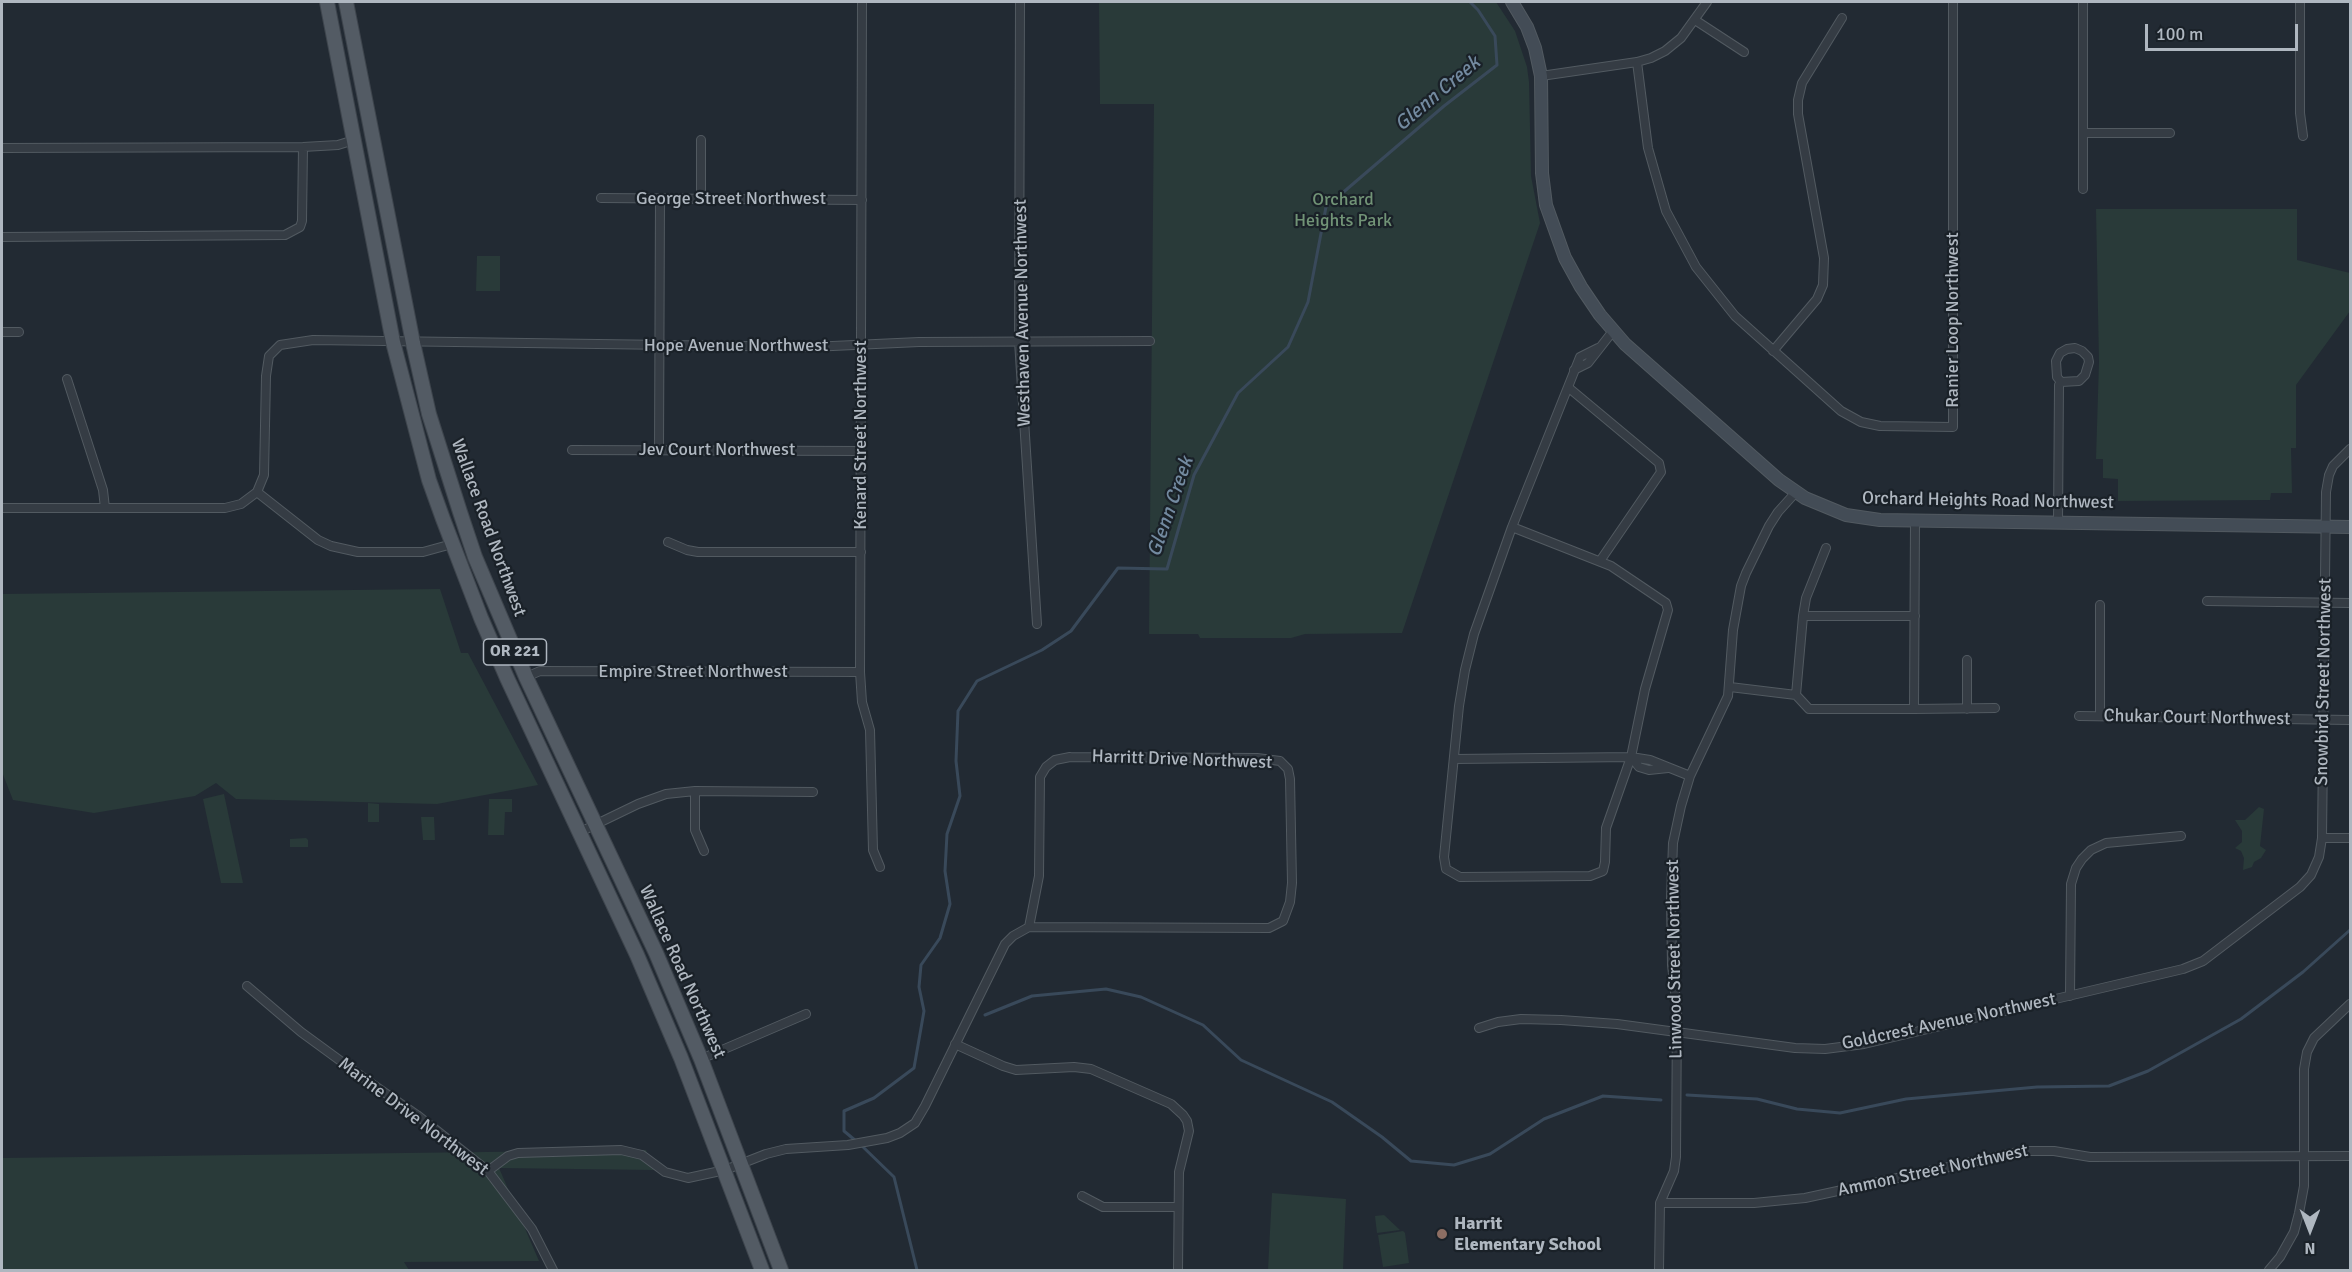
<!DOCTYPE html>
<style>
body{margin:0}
#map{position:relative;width:2352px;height:1272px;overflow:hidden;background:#222a33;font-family:Signika,sans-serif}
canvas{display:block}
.frame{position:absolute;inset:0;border:3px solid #afb7c0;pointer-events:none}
.north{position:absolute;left:2280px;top:1200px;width:60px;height:60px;-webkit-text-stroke:4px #1a2128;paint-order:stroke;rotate:180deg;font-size:16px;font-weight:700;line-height:24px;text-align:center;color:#afb7c0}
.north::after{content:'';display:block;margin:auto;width:21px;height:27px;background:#afb7c0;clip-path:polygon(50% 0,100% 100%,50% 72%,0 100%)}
.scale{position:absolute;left:2145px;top:24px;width:153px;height:27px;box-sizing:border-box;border:3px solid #afb7c0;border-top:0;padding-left:8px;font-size:18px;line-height:21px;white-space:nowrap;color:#afb7c0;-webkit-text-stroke:4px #1a2128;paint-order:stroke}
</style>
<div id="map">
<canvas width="2352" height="1272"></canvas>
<div class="frame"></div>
<div class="north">N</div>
<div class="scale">100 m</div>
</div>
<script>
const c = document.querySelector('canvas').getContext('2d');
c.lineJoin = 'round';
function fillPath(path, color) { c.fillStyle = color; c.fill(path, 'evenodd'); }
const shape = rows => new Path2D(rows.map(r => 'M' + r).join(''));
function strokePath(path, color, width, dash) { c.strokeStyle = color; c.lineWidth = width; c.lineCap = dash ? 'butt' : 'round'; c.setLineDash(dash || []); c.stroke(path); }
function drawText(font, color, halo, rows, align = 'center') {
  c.font = font + ' Signika,sans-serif'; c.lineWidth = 4.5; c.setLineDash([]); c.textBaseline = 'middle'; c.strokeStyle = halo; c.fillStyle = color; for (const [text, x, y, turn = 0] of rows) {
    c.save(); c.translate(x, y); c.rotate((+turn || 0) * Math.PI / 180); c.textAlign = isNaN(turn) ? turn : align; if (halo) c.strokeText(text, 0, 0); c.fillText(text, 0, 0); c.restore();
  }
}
const green = shape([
 [1099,2,1496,2,1515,31,1527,67,1529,82,1531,176,1540,223,1402,633,1305,634,1291,638,1200,638,1198,634,1149,634,1154,104,1100,104],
 [2096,209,2297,209,2297,260,2350,273,2350,311,2296,385,2296,448,2291,448,2292,493,2271,493,2270,500,2118,501,2118,479,2103,478,2103,459,2096,459,2099,362],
 [477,256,500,256,500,291,476,291],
 [440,589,461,653,468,653,538,785,437,804,236,799,216,783,195,796,94,813,13,800,2,772,2,594],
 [224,794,243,883,221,883,203,799],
 [489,799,512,799,512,812,505,812,504,835,488,835],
 [368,803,379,804,379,822,368,822],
 [2259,807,2264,809,2260,846,2266,850,2261,858,2254,862,2252,867,2243,870,2244,858,2241,851,2235,848,2242,842,2242,831,2235,820,2245,820],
 [421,817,434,817,435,840,423,840],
 [306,838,308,840,308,847,290,847,290,839],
 [646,1150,654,1170,499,1168,539,1261,404,1262,409,1270,2,1270,2,1158],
 [1272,1193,1346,1199,1343,1270,1268,1270],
 [1384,1215,1400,1230,1377,1233,1375,1216],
 [1403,1231,1405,1233,1409,1263,1383,1267,1378,1235]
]);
const stream = shape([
 [985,1015,1032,996,1106,989,1141,997,1203,1025,1241,1060,1332,1102,1382,1137,1411,1161,1454,1165,1490,1154,1544,1119,1603,1096,1661,1100],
 [1687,1095,1757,1099,1797,1109,1840,1113,1906,1099,2037,1087,2109,1086,2148,1071,2241,1019,2303,972,2350,930],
 [856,1141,844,1131,844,1111,874,1098,914,1068,924,1011,919,987,921,965,940,938,950,904,945,871,947,834,960,796,956,761,958,711,977,681,1042,650,1071,631,1118,568,1167,569,1194,475,1238,393,1288,347,1308,302,1326,207,1444,106,1497,65,1495,36,1478,10,1470,2],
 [861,1145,894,1177,917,1270]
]);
const street = shape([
 [862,2,860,672,862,702,870,730,873,850,880,867],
 [1020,2,1019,341,1037,624],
 [2083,2,2083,189],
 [2300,2,2300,113,2303,136],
 [1695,20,1744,52],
 [1637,62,1648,148,1666,211,1696,267,1735,316,1841,411,1861,422,1880,426,1953,427,1953,2],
 [1541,76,1637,62,1651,58,1665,51,1681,38,1707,2],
 [2083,133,2170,133],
 [2,148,303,147,338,145,354,140],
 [601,198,862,200],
 [701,198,701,140],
 [2,237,285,235,300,227,302,221,303,147],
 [2,332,19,332],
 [1773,351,1817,299,1823,285,1824,258,1798,114,1798,100,1802,83,1842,18],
 [1574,370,1588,363,1613,331],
 [67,379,103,490,105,508],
 [1569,388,1659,463,1661,472,1600,561],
 [572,450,861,451],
 [659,450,660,198],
 [257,492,318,540,331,546,358,552,423,552,452,544],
 [2,508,225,508,241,504,257,492,264,475,266,376,269,356,280,345,313,340,811,347,919,342,1150,341],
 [1915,521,1914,709,1995,708],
 [2058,522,2059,385,2061,382,2057,377,2056,361,2060,353,2067,349,2075,348,2082,351,2088,357,2089,362,2085,375,2079,381,2061,382],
 [1512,527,1580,357,1598,348],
 [668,542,687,550,698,552,861,552],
 [1826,548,1806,598,1803,616,1915,616],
 [2207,601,2350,603],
 [2100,605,2100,716],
 [526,677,540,671,860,672],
 [1730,687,1796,695,1809,709,1914,709],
 [1796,695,1803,616],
 [1967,709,1967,660],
 [2079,716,2350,720],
 [1070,757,1257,758,1280,761,1288,769,1290,779,1292,883,1290,902,1283,921,1269,928,1029,927,1039,876,1040,777,1046,767,1055,760,1070,757],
 [1631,757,1606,828,1605,862,1603,871,1590,876,1460,877,1446,869,1444,857,1459,706,1465,670,1474,634,1512,527,1611,566,1666,603,1668,610,1645,689,1631,757,1639,767,1649,770,1668,768],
 [1455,759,1631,757,1650,760,1690,776],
 [695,791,695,830,704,851],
 [580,832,638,804,666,794,695,791,813,792],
 [2322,838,2350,838],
 [247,986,301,1032,368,1081,417,1115,488,1171,532,1229,553,1270],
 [2070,996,2071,884,2076,868,2082,859,2091,850,2106,843,2181,836],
 [1479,1028,1498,1022,1521,1019,1561,1020,1617,1024,1795,1048,1825,1049,1864,1044,2183,969,2203,961,2300,887,2311,875,2319,857,2322,838,2326,492,2329,475,2333,466,2350,449],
 [955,1044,1003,1066,1016,1070,1074,1067,1091,1069,1171,1104,1183,1115,1187,1121,1189,1131,1179,1172,1178,1270],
 [701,1059,806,1014],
 [488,1171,508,1156,518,1153,621,1150,642,1155,665,1172,688,1178,725,1170,766,1154,786,1149,848,1145,887,1138,900,1133,915,1123,925,1106,1005,944,1013,936,1029,927],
 [1082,1196,1103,1207,1178,1207],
 [1660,1203,1754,1203,1805,1198,2023,1151,2054,1151,2090,1157,2350,1156],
 [1659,1270,1660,1203,1674,1171,1676,1157,1677,1010,1672,965,1671,899,1673,843,1681,806,1690,776,1728,696,1733,630,1741,586,1746,573,1769,526,1778,512,1796,492],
 [2269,1270,2280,1257,2294,1232,2299,1213,2304,1186,2304,1069,2307,1052,2314,1038,2350,1004]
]);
const secondary = shape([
 [1512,2,1527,27,1535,48,1541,76,1542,173,1546,205,1565,258,1581,287,1600,315,1625,344,1779,480,1805,498,1846,515,1880,520,2350,527]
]);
const primary = shape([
 [327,2,393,342,429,480,443,519,481,618,507,678,637,955,681,1058,762,1270],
 [346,2,413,343,429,414,460,512,475,557,526,677,656,953,701,1059,781,1270]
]);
const markers = [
 [1442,1234,6,"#8d6e63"]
];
const shields = [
 [515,652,63]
];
const shieldNames = [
 ["OR 221",515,652]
];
const streetNames = [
 ["George Street Northwest",731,199],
 ["Westhaven Avenue Northwest",1023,313,-91],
 ["Ranier Loop Northwest",1953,320,-90],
 ["Hope Avenue Northwest",736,346],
 ["Kenard Street Northwest",861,435,-90],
 ["Jev Court Northwest",717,450],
 ["Orchard Heights Road Northwest",1988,501,1],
 ["Wallace Road Northwest",488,528,70],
 ["Empire Street Northwest",693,672],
 ["Snowbird Street Northwest",2324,682,-89],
 ["Chukar Court Northwest",2197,718,1],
 ["Harritt Drive Northwest",1182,760,2],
 ["Linwood Street Northwest",1675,959,-91],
 ["Wallace Road Northwest",682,972,66],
 ["Goldcrest Avenue Northwest",1949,1022,-12],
 ["Marine Drive Northwest",413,1117,37],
 ["Ammon Street Northwest",1933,1171,-12]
];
const parkNames = [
 ["Orchard",1343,200],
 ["Heights Park",1343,221]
];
const poiNames = [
 ["Harrit",1454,1224],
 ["Elementary School",1454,1245]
];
const waterNames = [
 ["Glenn Creek",1438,94,-40],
 ["Glenn Creek",1171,507,-71]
];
fillPath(green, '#293a39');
strokePath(stream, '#39495a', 3);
strokePath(street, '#525a61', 10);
strokePath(secondary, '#525a61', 14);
strokePath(primary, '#3e454d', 16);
strokePath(street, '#353c44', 8);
strokePath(secondary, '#434c56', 12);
strokePath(primary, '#535b64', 14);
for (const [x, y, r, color] of markers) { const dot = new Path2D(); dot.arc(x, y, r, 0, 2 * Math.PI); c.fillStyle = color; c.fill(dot); strokePath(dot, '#1a2128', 2); }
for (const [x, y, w] of shields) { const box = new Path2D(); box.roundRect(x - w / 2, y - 13, w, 26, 4.5); c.fillStyle = '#1a2128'; c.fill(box); strokePath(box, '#afb7c0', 1.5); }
drawText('bold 16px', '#afb7c0', null, shieldNames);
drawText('18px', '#afb7c0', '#1a2128', streetNames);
drawText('18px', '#719376', '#1a2128', parkNames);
drawText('bold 18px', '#afb7c0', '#1a2128', poiNames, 'left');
drawText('italic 20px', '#738aa0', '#1a2128', waterNames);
</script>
